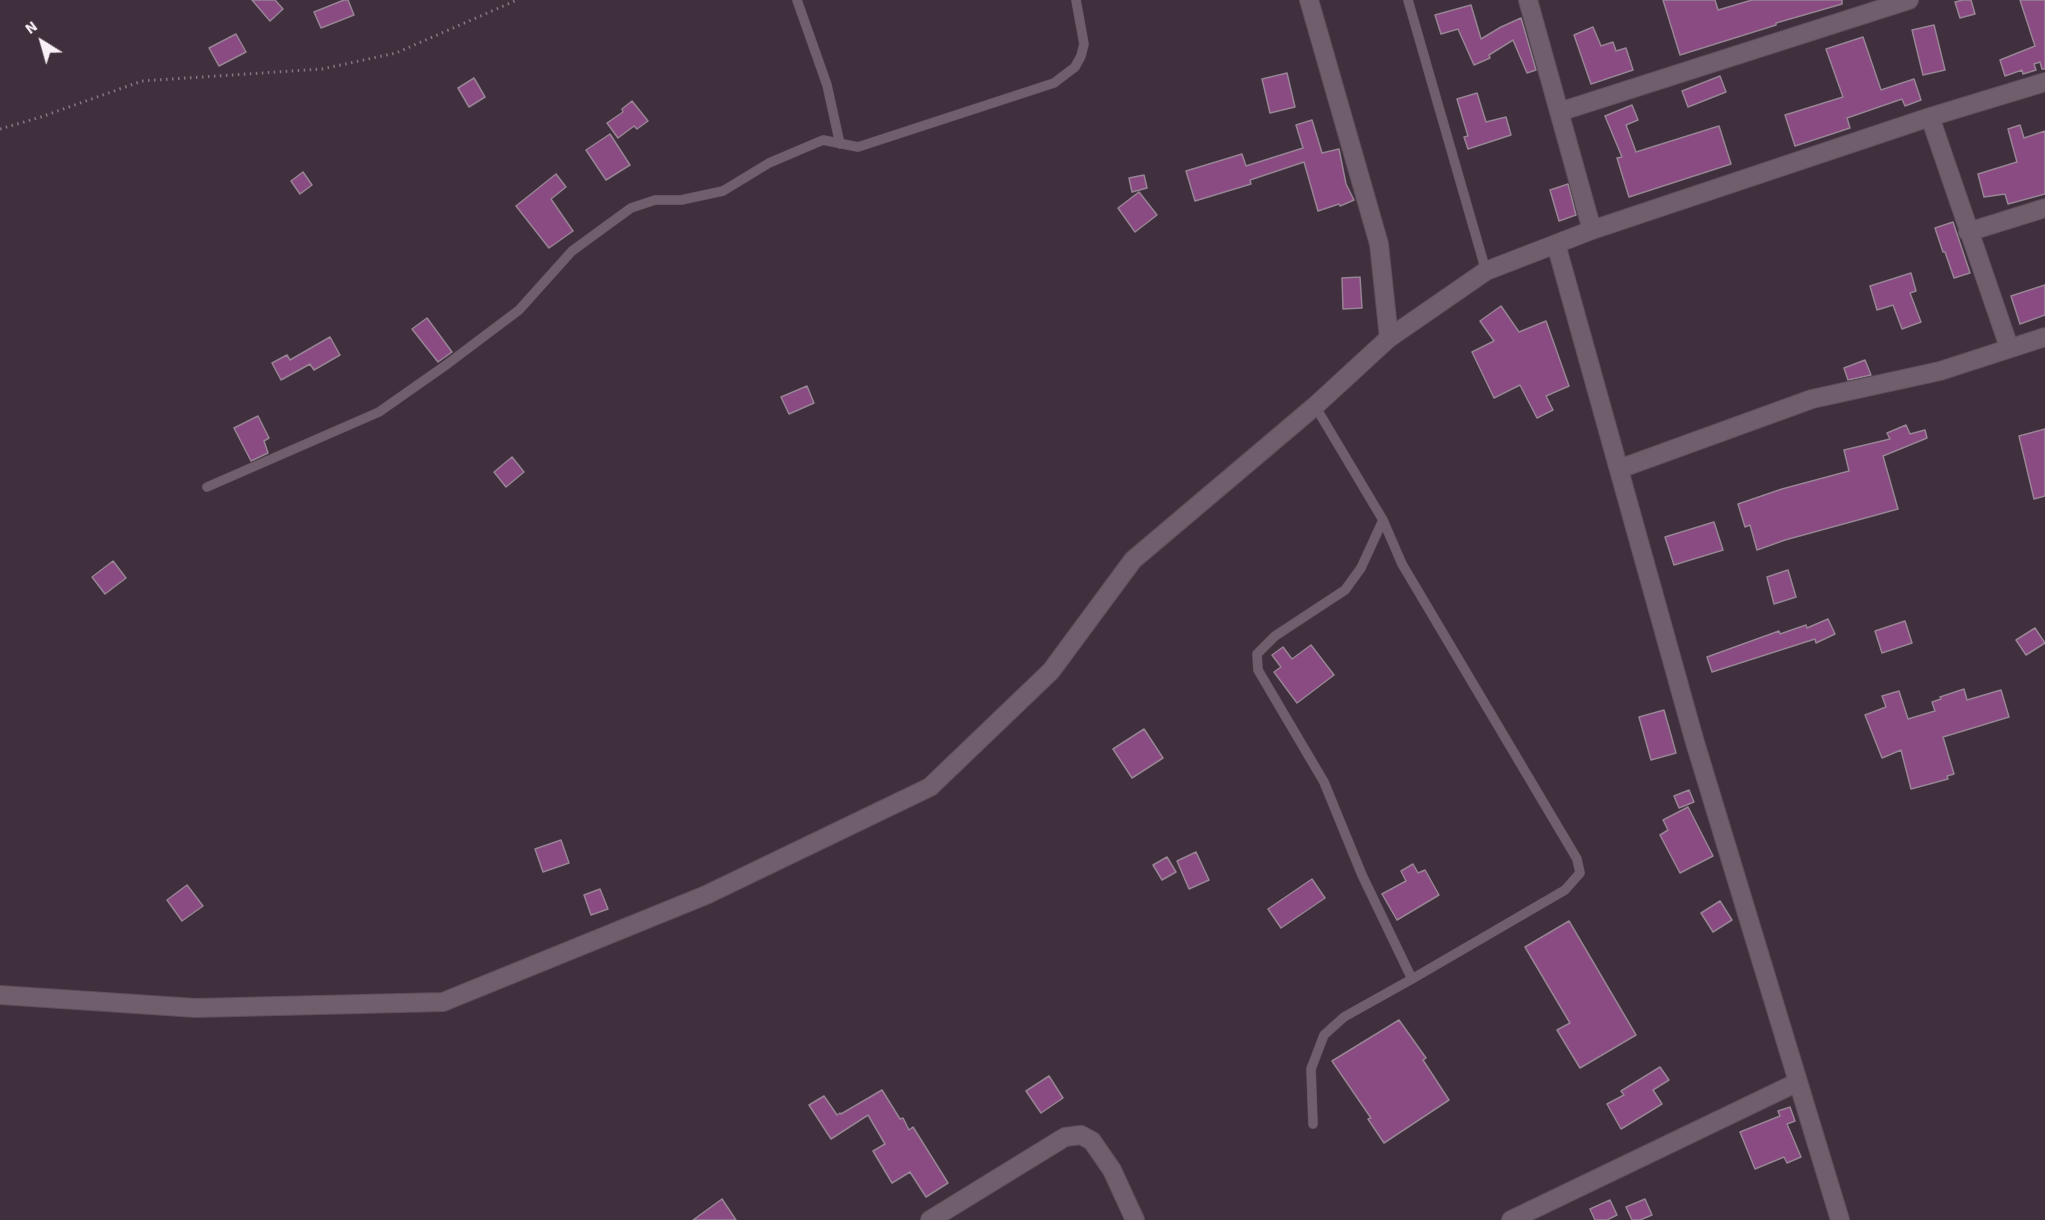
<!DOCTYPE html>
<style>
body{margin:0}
#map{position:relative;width:2045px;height:1220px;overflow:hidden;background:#40303d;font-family:"Source Sans 3",sans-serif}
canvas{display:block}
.north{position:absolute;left:12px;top:12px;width:60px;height:60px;-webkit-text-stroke:4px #40303d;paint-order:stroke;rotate:323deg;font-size:16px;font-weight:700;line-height:24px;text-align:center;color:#f9eff7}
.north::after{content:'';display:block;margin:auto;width:21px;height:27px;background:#f9eff7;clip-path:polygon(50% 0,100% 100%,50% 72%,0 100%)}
</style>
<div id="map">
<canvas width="2045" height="1220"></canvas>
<div class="north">N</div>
</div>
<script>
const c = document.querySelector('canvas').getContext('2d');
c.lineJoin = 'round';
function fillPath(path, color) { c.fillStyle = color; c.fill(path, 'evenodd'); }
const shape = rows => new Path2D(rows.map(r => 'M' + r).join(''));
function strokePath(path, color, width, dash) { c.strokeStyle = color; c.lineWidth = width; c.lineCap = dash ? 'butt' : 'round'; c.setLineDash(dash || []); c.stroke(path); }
const building = shape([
 [252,0,275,0,283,9,270,21,252,0],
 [344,0,348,0,354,15,321,28,314,12,344,0],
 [1663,0,1715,0,1718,10,1752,0,1842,0,1842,4,1776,23,1776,25,1680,55,1663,0],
 [1963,0,1971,0,1975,14,1960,18,1955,2,1963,0],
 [2020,0,2045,0,2045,69,2042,69,2040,62,2034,64,2036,70,2023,74,2022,70,2005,76,2000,60,2035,46,2020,0],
 [1471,5,1481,39,1501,27,1521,18,1536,70,1527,73,1513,40,1489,55,1490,58,1474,65,1458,29,1441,34,1435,15,1471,5],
 [1934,25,1945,70,1923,75,1912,30,1934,25],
 [1593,27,1601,46,1613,42,1616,51,1626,48,1633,70,1591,84,1574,35,1593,27],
 [236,34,246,52,219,66,209,48,236,34],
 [1863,37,1881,90,1914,79,1921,100,1905,106,1902,99,1847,118,1850,128,1795,146,1785,115,1843,97,1826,49,1863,37],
 [1287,73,1295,107,1270,113,1262,79,1287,73],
 [1720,76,1726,92,1688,107,1682,91,1720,76],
 [474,78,485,97,469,107,458,88,474,78],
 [1477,93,1486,122,1506,117,1511,135,1468,149,1464,137,1468,136,1457,99,1477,93],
 [632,101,648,121,637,129,634,126,618,138,607,123,623,112,622,109,632,101],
 [1632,105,1638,120,1626,125,1636,152,1719,126,1731,164,1629,197,1617,158,1622,157,1605,116,1632,105],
 [1312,120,1322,153,1339,149,1346,184,1354,200,1340,206,1339,204,1318,211,1304,162,1250,180,1251,184,1195,201,1186,171,1242,154,1246,166,1303,148,1296,125,1312,120],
 [2020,125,2024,138,2045,131,2045,194,2008,204,2005,194,1984,197,1978,174,2017,162,2008,129,2020,125],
 [610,134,630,165,606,180,586,150,610,134],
 [303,172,312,185,300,194,291,181,303,172],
 [556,174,566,187,551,199,573,231,549,248,516,206,556,174],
 [1144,175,1147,188,1132,192,1129,178,1144,175],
 [1568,184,1576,215,1559,221,1550,190,1568,184],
 [1139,192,1157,215,1135,232,1118,208,1139,192],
 [1953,222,1970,273,1954,278,1945,252,1943,252,1935,228,1953,222],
 [1911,273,1916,291,1910,293,1921,322,1902,329,1893,305,1877,310,1870,286,1911,273],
 [1360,277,1362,308,1343,309,1342,278,1360,277],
 [2045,285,2045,315,2020,324,2011,296,2045,285],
 [1501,306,1519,332,1546,321,1569,386,1546,396,1553,410,1537,418,1520,385,1494,398,1472,352,1494,341,1480,321,1501,306],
 [427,318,452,352,438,362,412,329,427,318],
 [330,337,340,355,314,370,310,364,281,380,272,363,287,355,290,360,330,337],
 [1865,360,1871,375,1848,380,1844,368,1865,360],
 [807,386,814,403,789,414,781,397,807,386],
 [258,416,269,438,264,441,268,453,251,461,234,428,258,416],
 [1906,425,1910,434,1925,430,1927,438,1883,456,1898,509,1785,540,1757,550,1750,525,1745,527,1738,504,1782,489,1849,471,1844,450,1890,439,1887,433,1906,425],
 [2045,429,2045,496,2034,499,2019,436,2045,429],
 [512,457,524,472,506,487,494,472,512,457],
 [1714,522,1723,550,1674,565,1665,537,1714,522],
 [113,561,126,578,105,594,92,577,113,561],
 [1788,570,1796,597,1774,604,1767,577,1788,570],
 [1828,619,1835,634,1816,643,1815,639,1712,672,1707,657,1779,631,1780,634,1806,625,1807,628,1828,619],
 [1905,621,1912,643,1882,653,1875,631,1905,621],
 [2035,628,2045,643,2026,655,2016,640,2035,628],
 [1311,645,1334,675,1297,703,1274,672,1281,667,1272,655,1283,647,1292,659,1311,645],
 [1964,689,1967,700,2001,690,2009,717,1943,737,1954,774,1947,776,1948,779,1911,789,1901,750,1882,758,1865,715,1886,707,1882,696,1899,691,1908,719,1935,711,1932,702,1941,699,1940,697,1964,689],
 [1664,710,1676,753,1651,760,1639,717,1664,710],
 [1144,729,1163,758,1132,778,1113,749,1144,729],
 [1689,790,1694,802,1679,808,1674,796,1689,790],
 [1688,807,1713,856,1680,873,1660,835,1668,830,1663,820,1688,807],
 [561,840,569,863,543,872,535,849,561,840],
 [1196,852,1209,880,1189,889,1177,861,1196,852],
 [1167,857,1176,872,1162,880,1153,865,1167,857],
 [1413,864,1418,873,1425,870,1439,895,1397,920,1382,894,1406,881,1401,871,1413,864],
 [1312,879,1325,898,1281,928,1268,909,1312,879],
 [187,885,203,906,182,921,167,900,187,885],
 [600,889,608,909,591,915,584,895,600,889],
 [1720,901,1732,920,1713,932,1701,913,1720,901],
 [1569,921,1636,1035,1580,1068,1557,1030,1570,1023,1525,947,1569,921],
 [1399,1020,1426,1058,1423,1060,1449,1100,1384,1143,1368,1119,1371,1118,1332,1061,1399,1020],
 [1660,1067,1669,1080,1653,1090,1662,1104,1621,1129,1607,1104,1624,1095,1621,1091,1660,1067],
 [1049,1076,1063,1098,1041,1113,1026,1091,1049,1076],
 [882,1090,900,1119,903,1118,909,1130,913,1127,948,1183,926,1197,910,1172,892,1183,873,1151,885,1144,868,1115,831,1139,809,1105,824,1096,837,1115,840,1113,841,1114,882,1090],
 [1790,1107,1795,1121,1787,1124,1801,1157,1787,1163,1784,1157,1755,1169,1740,1132,1780,1116,1778,1111,1790,1107],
 [722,1199,736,1220,693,1220,722,1199],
 [1645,1199,1652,1215,1640,1220,1632,1220,1626,1207,1645,1199],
 [1610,1200,1617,1215,1607,1220,1595,1220,1590,1209,1610,1200]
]);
const path = shape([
 [0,129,41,117,142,81,322,69,396,53,517,0]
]);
const lane = shape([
 [797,0,827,85,840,144],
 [1408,0,1486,271],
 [207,487,379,412,446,365,519,310,572,251,631,208,655,200,681,200,723,191,769,163,823,140,858,147,1054,83,1075,67,1081,56,1084,44,1076,0],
 [1383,520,1361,568,1345,590,1275,636,1257,654,1258,670,1324,782,1362,875,1412,979],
 [1313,1124,1311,1069,1324,1035,1344,1017,1412,979,1565,890,1580,873,1577,859,1402,564,1383,520,1315,406]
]);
const street = shape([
 [1309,0,1379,244,1389,338],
 [1528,0,1592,230],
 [1559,112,1909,0],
 [1930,117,2009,347],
 [1968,232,2045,208],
 [1556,244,1694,739,1840,1220],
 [1619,469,1812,399,1940,371,2045,337],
 [0,995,196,1008,443,1002,706,895,930,787,1051,671,1133,560,1315,406,1389,338,1486,271,1592,230,1930,117,2045,82],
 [930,1220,1065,1137,1081,1135,1092,1141,1112,1170,1135,1220],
 [1511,1220,1798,1082]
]);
fillPath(building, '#8a4a82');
strokePath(building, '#978494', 1.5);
strokePath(lane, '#5d4f5b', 10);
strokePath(street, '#5d4f5b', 20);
strokePath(path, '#847682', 3, [1.5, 4.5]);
strokePath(lane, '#705e6d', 9);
strokePath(street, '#705e6d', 18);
</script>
